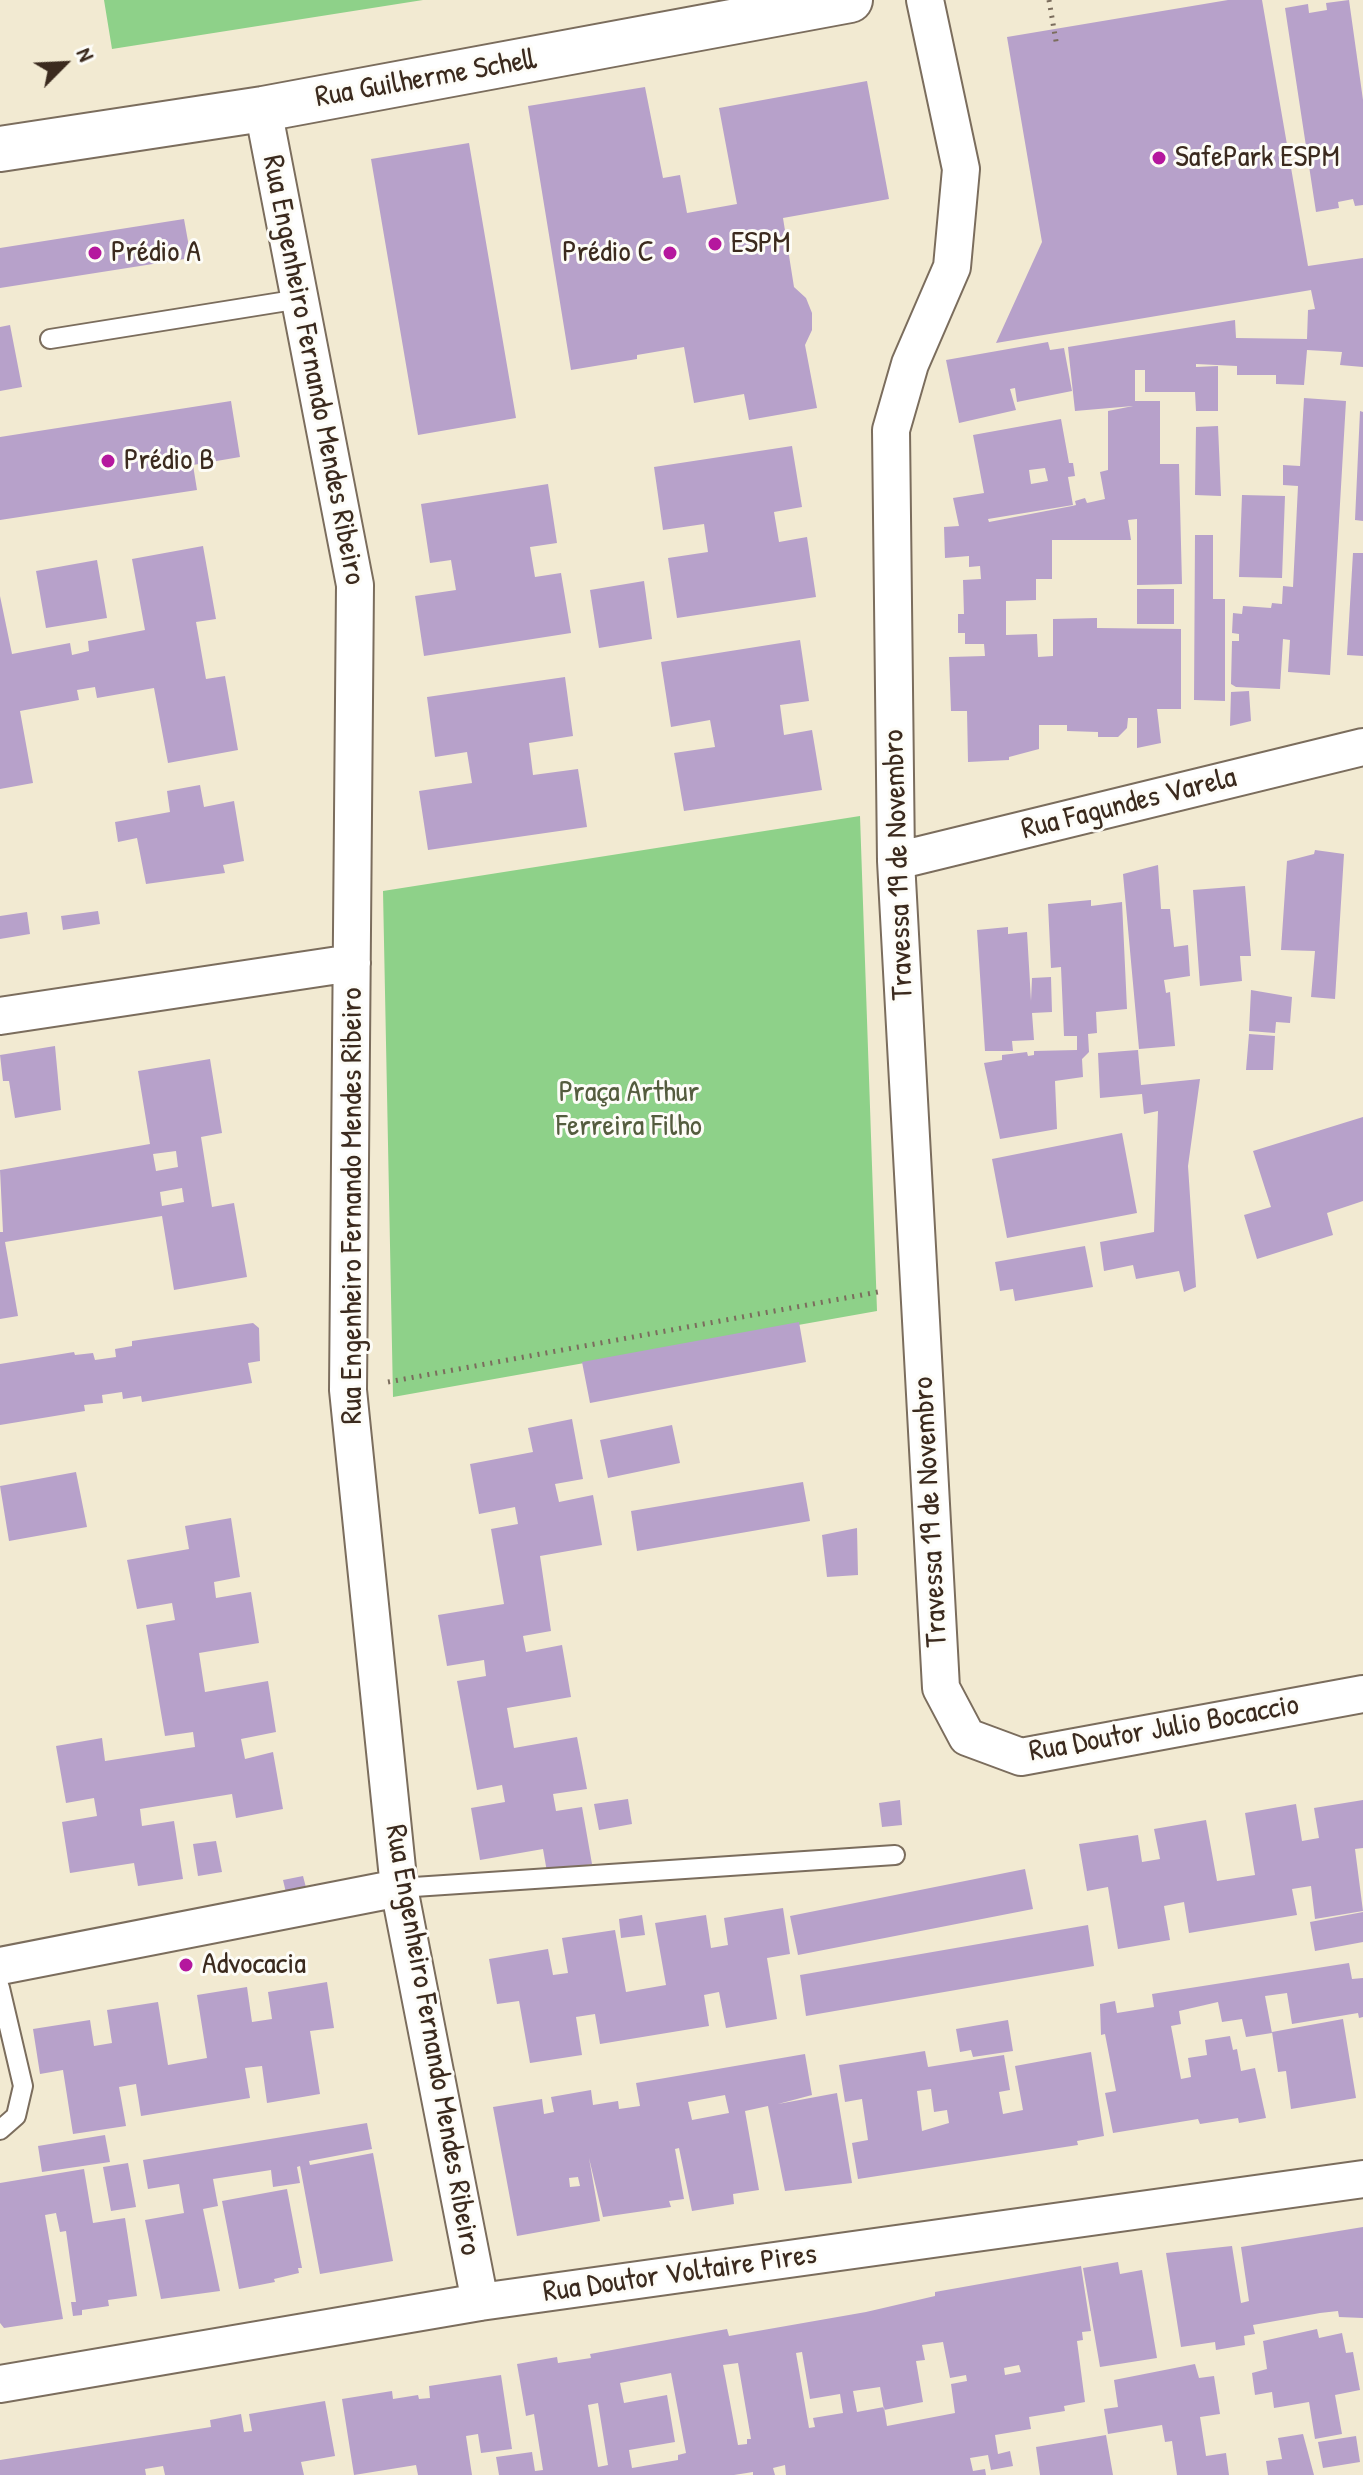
<!DOCTYPE html>
<meta charset="utf-8">
<style>
body{margin:0}
#map{position:relative;width:1363px;height:2475px;overflow:hidden;background:#f2ead2;font-family:"Patrick Hand",sans-serif}
canvas{display:block}
.north{position:absolute;left:24px;top:24px;width:80px;height:80px;-webkit-text-stroke:6px #fdfcf7;paint-order:stroke;rotate:66deg;font-size:22px;font-weight:700;line-height:32px;text-align:center;color:#3b2a1e}
.north::after{content:'';display:block;margin:auto;width:28px;height:36px;background:#3b2a1e;clip-path:polygon(50% 0,100% 100%,50% 72%,0 100%)}
</style>
<div id="map">
<canvas width="1363" height="2475"></canvas>
<div class="north">N</div>
</div>
<script>
const c = document.querySelector('canvas').getContext('2d');
c.lineJoin = 'round';
function fillPath(path, color) { c.fillStyle = color; c.fill(path, 'evenodd'); }
const shape = rows => new Path2D(rows.map(r => 'M' + r).join(''));
function strokePath(path, color, width, dash) { c.strokeStyle = color; c.lineWidth = width; c.lineCap = dash ? 'butt' : 'round'; c.setLineDash(dash || []); c.stroke(path); }
function drawText(font, color, halo, rows, align = 'center') {
  c.font = font + ' "Patrick Hand",sans-serif'; c.lineWidth = 6; c.setLineDash([]); c.textBaseline = 'middle'; c.strokeStyle = halo; c.fillStyle = color; for (const [text, x, y, turn = 0] of rows) {
    c.save(); c.translate(x, y); c.rotate((+turn || 0) * Math.PI / 180); c.textAlign = isNaN(turn) ? turn : align; if (halo) c.strokeText(text, 0, 0); c.fillText(text, 0, 0); c.restore();
  }
}
const green = shape([
 [104,0,423,0,112,49],
 [860,816,877,1311,393,1397,383,891]
]);
const building = shape([
 [1228,0,1262,0,1308,266,1363,258,1363,367,1340,365,1342,352,1307,350,1304,385,1276,384,1276,375,1237,375,1237,366,1196,364,1196,367,1218,366,1218,411,1196,411,1195,392,1145,392,1145,370,1135,370,1135,401,1160,401,1160,464,1179,464,1182,584,1137,585,1137,519,1128,520,1131,540,1052,540,1052,579,1036,579,1036,600,1006,601,1006,635,1037,634,1038,657,1053,656,1053,619,1097,618,1097,628,1181,629,1181,709,1157,709,1161,743,1137,748,1137,718,1128,718,1127,728,1118,737,1098,737,1098,732,1067,731,1067,725,1039,725,1039,749,1009,757,1009,760,968,762,967,711,951,711,949,657,985,656,984,644,965,644,965,633,958,633,958,614,964,614,963,580,981,579,980,566,969,567,969,556,945,558,944,527,959,526,953,498,984,493,973,435,1061,419,1069,463,1073,463,1075,476,1068,477,1073,505,988,519,989,522,1072,506,1076,505,1075,501,1085,498,1087,503,1105,499,1100,472,1108,470,1108,411,1133,406,1075,411,1068,347,1235,320,1236,338,1307,339,1308,310,1315,309,1311,290,996,343,1042,242,1007,37],
 [1045,468,1048,481,1031,484,1029,470],
 [1349,0,1363,100,1363,205,1355,206,1353,199,1338,202,1339,208,1316,212,1285,8,1308,4,1309,13,1327,10,1326,3],
 [867,81,889,199,783,218,794,287,806,298,812,313,812,330,805,345,817,408,749,420,744,394,694,403,684,347,637,355,637,359,571,370,528,106,645,87,663,178,680,175,687,213,737,204,719,108],
 [469,143,516,418,418,435,371,159],
 [184,219,191,258,0,288,0,248],
 [10,325,22,387,0,391,0,327],
 [1048,342,1050,350,1064,348,1072,391,1017,402,1015,388,1010,389,1016,410,959,423,946,360],
 [1304,398,1346,401,1330,675,1288,672,1290,640,1283,639,1280,689,1236,687,1231,684,1232,641,1239,641,1239,634,1232,633,1233,613,1242,614,1243,606,1271,608,1272,603,1282,604,1283,586,1293,587,1298,486,1283,485,1283,465,1300,466],
 [231,401,240,457,193,465,197,490,0,520,0,437],
 [1360,411,1363,412,1363,521,1355,520],
 [1218,426,1221,496,1195,495,1196,427],
 [792,446,802,507,774,512,779,542,807,537,816,597,677,618,668,558,708,552,704,524,663,530,654,467],
 [548,484,557,543,530,547,535,577,561,573,571,633,424,656,415,596,456,590,451,560,430,563,421,504],
 [1242,495,1285,496,1282,578,1239,577],
 [1195,535,1213,535,1213,599,1225,599,1225,701,1194,700],
 [203,546,216,619,196,622,206,679,225,676,238,750,168,763,154,688,97,698,95,687,77,690,79,700,20,711,33,783,0,789,0,596,12,654,70,643,72,655,89,651,88,641,145,630,132,559],
 [1353,553,1363,553,1363,656,1347,655],
 [97,560,107,618,46,628,36,571],
 [644,581,652,639,599,648,590,590],
 [1137,589,1174,589,1174,624,1137,624],
 [800,640,809,701,780,705,784,735,812,730,822,790,684,811,674,753,715,747,710,720,671,727,661,662],
 [565,677,573,736,529,743,533,775,578,769,587,827,428,850,419,791,472,783,467,752,435,757,427,697],
 [1249,691,1251,721,1230,726,1231,692],
 [200,785,204,807,234,801,244,861,223,865,225,873,146,884,137,838,118,842,115,822,170,812,167,791],
 [1315,850,1344,854,1335,999,1311,997,1315,951,1281,950,1287,861,1314,854],
 [1158,865,1161,909,1170,909,1174,947,1188,945,1190,976,1164,980,1166,993,1170,992,1175,1046,1139,1049,1123,874],
 [1245,886,1251,956,1240,956,1242,981,1200,986,1193,890],
 [1091,900,1091,906,1122,902,1127,1009,1096,1012,1097,1033,1088,1034,1089,1052,1082,1059,1083,1077,1055,1081,1057,1129,1000,1139,984,1063,1002,1060,1002,1055,1027,1052,1028,1056,1034,1055,1034,1051,1077,1050,1077,1036,1064,1036,1061,967,1051,968,1048,904],
 [98,911,100,924,63,930,61,916],
 [27,912,30,934,0,939,0,916],
 [1008,927,1008,934,1027,932,1031,1001,1032,978,1051,977,1052,1012,1032,1013,1034,1040,1012,1041,1013,1051,985,1051,977,930],
 [1251,990,1292,997,1290,1023,1276,1022,1275,1033,1249,1031],
 [1249,1034,1275,1036,1273,1070,1246,1070],
 [55,1046,61,1110,15,1118,9,1081,3,1081,0,1055],
 [1138,1050,1141,1085,1200,1079,1188,1166,1196,1287,1184,1292,1179,1271,1136,1279,1133,1265,1104,1271,1100,1242,1154,1232,1158,1111,1144,1114,1142,1094,1100,1098,1098,1053],
 [210,1059,222,1133,201,1137,212,1207,234,1203,247,1277,174,1290,162,1216,5,1242,18,1316,0,1319,0,1232,3,1232,0,1170,150,1144,138,1071],
 [176,1151,178,1167,156,1171,153,1154],
 [182,1188,184,1202,162,1206,160,1192],
 [1363,1117,1363,1201,1327,1213,1333,1235,1257,1259,1244,1215,1271,1207,1253,1151],
 [1122,1133,1137,1213,1007,1238,992,1159],
 [1085,1246,1093,1287,1015,1301,1013,1289,1000,1291,995,1262],
 [799,1322,806,1362,590,1403,582,1362],
 [253,1323,259,1328,260,1361,248,1363,252,1383,142,1402,141,1396,123,1399,122,1392,102,1395,103,1403,84,1405,85,1411,0,1425,0,1364,74,1352,75,1355,93,1353,95,1360,116,1357,115,1349,132,1346,132,1341],
 [572,1419,583,1479,555,1484,559,1502,593,1495,602,1545,540,1556,551,1631,523,1636,526,1652,562,1645,571,1697,507,1708,514,1748,577,1737,587,1789,553,1794,556,1811,582,1807,592,1864,547,1872,543,1849,480,1860,471,1808,505,1802,502,1785,477,1790,457,1681,486,1676,484,1660,447,1666,438,1615,504,1604,491,1529,518,1524,515,1507,479,1514,470,1464,533,1452,528,1428],
 [672,1425,680,1463,608,1478,600,1440],
 [76,1472,87,1527,9,1541,0,1486],
 [803,1482,810,1521,637,1551,631,1511],
 [231,1518,240,1577,214,1582,216,1598,251,1592,259,1643,199,1653,205,1692,268,1681,276,1732,241,1739,245,1759,273,1752,283,1809,236,1818,232,1794,140,1809,142,1826,174,1821,183,1879,138,1886,134,1863,70,1873,62,1822,97,1816,94,1798,66,1803,56,1746,102,1738,105,1761,195,1747,193,1732,165,1736,146,1625,175,1620,172,1603,137,1609,127,1560,189,1549,185,1526],
 [857,1528,858,1575,827,1577,822,1535],
 [628,1799,632,1824,599,1830,594,1804],
 [900,1800,902,1825,882,1827,879,1803],
 [1363,1800,1363,1848,1355,1849,1363,1911,1315,1919,1311,1886,1292,1889,1297,1915,1189,1933,1184,1902,1164,1906,1170,1940,1118,1949,1108,1887,1087,1891,1079,1844,1138,1835,1142,1862,1160,1859,1154,1829,1206,1820,1217,1881,1255,1875,1245,1813,1296,1804,1302,1841,1319,1838,1314,1808],
 [216,1841,222,1872,198,1876,193,1844],
 [1025,1869,1033,1909,798,1955,790,1916],
 [303,1876,309,1899,289,1905,283,1880],
 [783,1908,790,1954,767,1958,777,2019,726,2028,719,1992,704,1995,709,2026,600,2044,595,2014,576,2017,582,2055,530,2063,519,2001,497,2004,489,1959,548,1949,553,1975,568,1973,562,1938,615,1930,626,1992,666,1985,655,1923,706,1915,711,1948,728,1945,724,1918],
 [1363,1912,1363,1942,1315,1951,1310,1922],
 [642,1915,645,1935,621,1938,619,1919],
 [1088,1925,1094,1966,806,2016,800,1975],
 [1349,1963,1352,1979,1363,1978,1363,2017,1359,2018,1358,2013,1292,2024,1287,1993,1265,1996,1272,2033,1246,2037,1242,2019,1222,2022,1218,2002,1179,2011,1181,2024,1171,2026,1181,2079,1191,2077,1188,2058,1207,2055,1205,2040,1230,2036,1233,2050,1237,2049,1241,2071,1255,2068,1266,2118,1239,2123,1238,2118,1200,2124,1198,2119,1113,2133,1105,2093,1116,2091,1105,2034,1101,2035,1100,2004,1115,2001,1117,2013,1154,2007,1152,1994],
 [327,1982,334,2028,310,2031,320,2094,267,2103,262,2066,245,2068,250,2098,141,2116,136,2084,119,2087,126,2126,73,2134,63,2070,40,2074,33,2029,90,2020,94,2046,112,2043,107,2010,158,2002,168,2065,207,2058,197,1995,247,1987,252,2022,272,2019,268,1992],
 [1343,2019,1356,2098,1291,2109,1286,2071,1278,2072,1272,2032],
 [1008,2020,1013,2051,973,2057,971,2050,960,2052,956,2029],
 [925,2051,928,2067,1004,2055,1010,2090,999,2092,1003,2114,1023,2110,1015,2066,1091,2052,1104,2136,1077,2141,1078,2145,858,2179,852,2143,868,2140,862,2099,845,2102,839,2065],
 [931,2089,934,2112,947,2110,949,2123,922,2131,917,2091],
 [805,2054,812,2095,778,2104,837,2093,852,2183,785,2191,768,2106,745,2111,759,2190,733,2194,734,2204,692,2211,679,2148,675,2149,684,2199,669,2201,671,2207,603,2217,589,2158,600,2221,517,2236,493,2107,542,2099,544,2114,554,2112,551,2097,591,2090,593,2105,618,2101,619,2109,640,2106,636,2083],
 [725,2095,729,2113,692,2120,688,2102],
 [578,2177,580,2186,570,2187,569,2178],
 [367,2123,372,2149,309,2161,310,2165,373,2153,393,2261,320,2274,300,2166,297,2167,300,2183,273,2187,271,2170,213,2179,218,2206,203,2209,220,2291,161,2299,145,2220,184,2213,179,2184,148,2189,143,2160],
 [105,2135,110,2162,42,2172,38,2146],
 [128,2163,136,2207,111,2211,103,2167],
 [84,2169,93,2223,125,2218,137,2296,108,2300,109,2306,82,2310,82,2315,73,2316,71,2302,76,2302,66,2231,60,2232,56,2213,45,2215,63,2319,4,2328,0,2323,0,2183],
 [287,2189,302,2268,298,2268,299,2273,274,2279,275,2282,239,2289,222,2201],
 [1363,2227,1363,2318,1339,2317,1338,2311,1320,2313,1253,2325,1255,2334,1244,2336,1245,2345,1216,2350,1215,2342,1181,2347,1166,2253,1232,2246,1241,2303,1249,2301,1241,2247],
 [1118,2262,1120,2274,1142,2270,1157,2358,1100,2367,1083,2268],
 [1081,2266,1091,2331,1082,2332,1083,2340,1077,2341,1085,2402,1064,2406,1065,2411,1029,2417,1031,2429,995,2435,998,2454,1010,2451,1013,2466,991,2470,988,2455,970,2458,973,2471,985,2469,986,2475,786,2475,785,2465,773,2468,775,2475,753,2475,753,2472,734,2475,499,2475,496,2457,532,2452,535,2471,543,2470,534,2414,526,2416,517,2364,557,2357,558,2363,591,2358,590,2354,727,2329,729,2336,866,2312,935,2296,935,2292],
 [943,2342,950,2378,966,2375,967,2381,951,2384,955,2413,887,2426,884,2407,857,2412,853,2391,880,2387,884,2410,923,2402,916,2361,925,2360,922,2345],
 [802,2352,810,2399,840,2394,843,2413,813,2418,815,2427,809,2428,796,2353],
 [738,2363,751,2439,747,2439,747,2444,738,2445,723,2365],
 [1019,2365,1021,2372,1005,2375,1004,2368],
 [671,2373,686,2453,678,2455,678,2460,632,2468,629,2450,675,2442,667,2395,624,2403,620,2383],
 [598,2403,608,2465,598,2467,588,2405],
 [1317,2329,1319,2338,1342,2333,1346,2353,1353,2352,1360,2390,1335,2395,1342,2434,1315,2439,1309,2402,1274,2408,1272,2392,1255,2395,1252,2373,1267,2369,1263,2341],
 [1195,2364,1199,2378,1214,2376,1220,2414,1200,2417,1206,2456,1226,2453,1229,2475,1177,2475,1172,2441,1165,2442,1162,2425,1108,2434,1104,2409,1118,2407,1114,2380],
 [501,2375,512,2449,481,2453,478,2434,466,2436,472,2475,418,2475,416,2465,354,2475,342,2399,392,2391,393,2399,418,2395,419,2399,430,2398,429,2386],
 [325,2401,335,2456,301,2462,304,2475,165,2475,163,2466,145,2469,146,2475,0,2475,0,2460,211,2427,210,2420,241,2414,244,2432,252,2431,249,2414],
 [1303,2434,1314,2475,1268,2475,1266,2461,1282,2459,1278,2438],
 [1106,2435,1113,2475,1040,2475,1036,2447],
 [1356,2436,1360,2462,1323,2468,1318,2442]
]);
const path = shape([
 [1049,0,1057,47],
 [388,1382,878,1292]
]);
const service = shape([
 [50,339,300,299],
 [399,1888,895,1855],
 [0,1988,23,2086,16,2116,0,2130]
]);
const minor = shape([
 [925,0,961,169,952,267,910,364,891,430,896,861,941,1688,967,1737,1021,1757,1363,1694],
 [263,109,355,585,348,1390,399,1888,480,2302],
 [896,861,1363,747],
 [0,1016,352,963],
 [0,1966,399,1888],
 [0,2384,480,2302,1363,2179]
]);
const tertiary = shape([
 [0,149,263,109,850,0]
]);
const markers = [
 [1159,158,8,"#b5179e"],
 [715,244,8,"#b5179e"],
 [95,253,8,"#b5179e"],
 [670,253,8,"#b5179e"],
 [108,461,8,"#b5179e"],
 [186,1965,8,"#b5179e"]
];
const streetNames = [
 ["Rua Guilherme Schell",426,79,-10],
 ["Rua Engenheiro Fernando Mendes Ribeiro",313,370,79],
 ["Rua Fagundes Varela",1129,804,-14],
 ["Travessa 19 de Novembro",899,865,-92],
 ["Rua Engenheiro Fernando Mendes Ribeiro",353,1206,-90],
 ["Travessa 19 de Novembro",931,1512,-93],
 ["Rua Doutor Julio Bocaccio",1164,1729,-10],
 ["Rua Engenheiro Fernando Mendes Ribeiro",432,2040,80],
 ["Rua Doutor Voltaire Pires",680,2274,-8]
];
const poiNames = [
 ["SafePark ESPM",1175,158],
 ["ESPM",731,244],
 ["Prédio A",111,253],
 ["Prédio C",654,253,"right"],
 ["Prédio B",124,461],
 ["Advocacia",202,1965]
];
const parkNames = [
 ["Praça Arthur",629,1093],
 ["Ferreira Filho",629,1127]
];
fillPath(green, '#8ed189');
fillPath(building, '#b7a1ca');
strokePath(service, '#7b6d5d', 22);
strokePath(minor, '#7b6d5d', 40);
strokePath(tertiary, '#7b6d5d', 48);
strokePath(path, '#7b6d5d', 5, [2, 6]);
strokePath(service, '#fff', 18);
strokePath(minor, '#fff', 36);
strokePath(tertiary, '#fff', 44);
for (const [x, y, r, color] of markers) { const dot = new Path2D(); dot.arc(x, y, r, 0, 2 * Math.PI); c.fillStyle = color; c.fill(dot); strokePath(dot, '#fdfcf7', 3); }
drawText('30px', '#3b2a1e', '#fdfcf7', streetNames);
drawText('30px', '#3b2a1e', '#fdfcf7', poiNames, 'left');
drawText('30px', '#545c3e', '#fdfcf7', parkNames);
</script>
